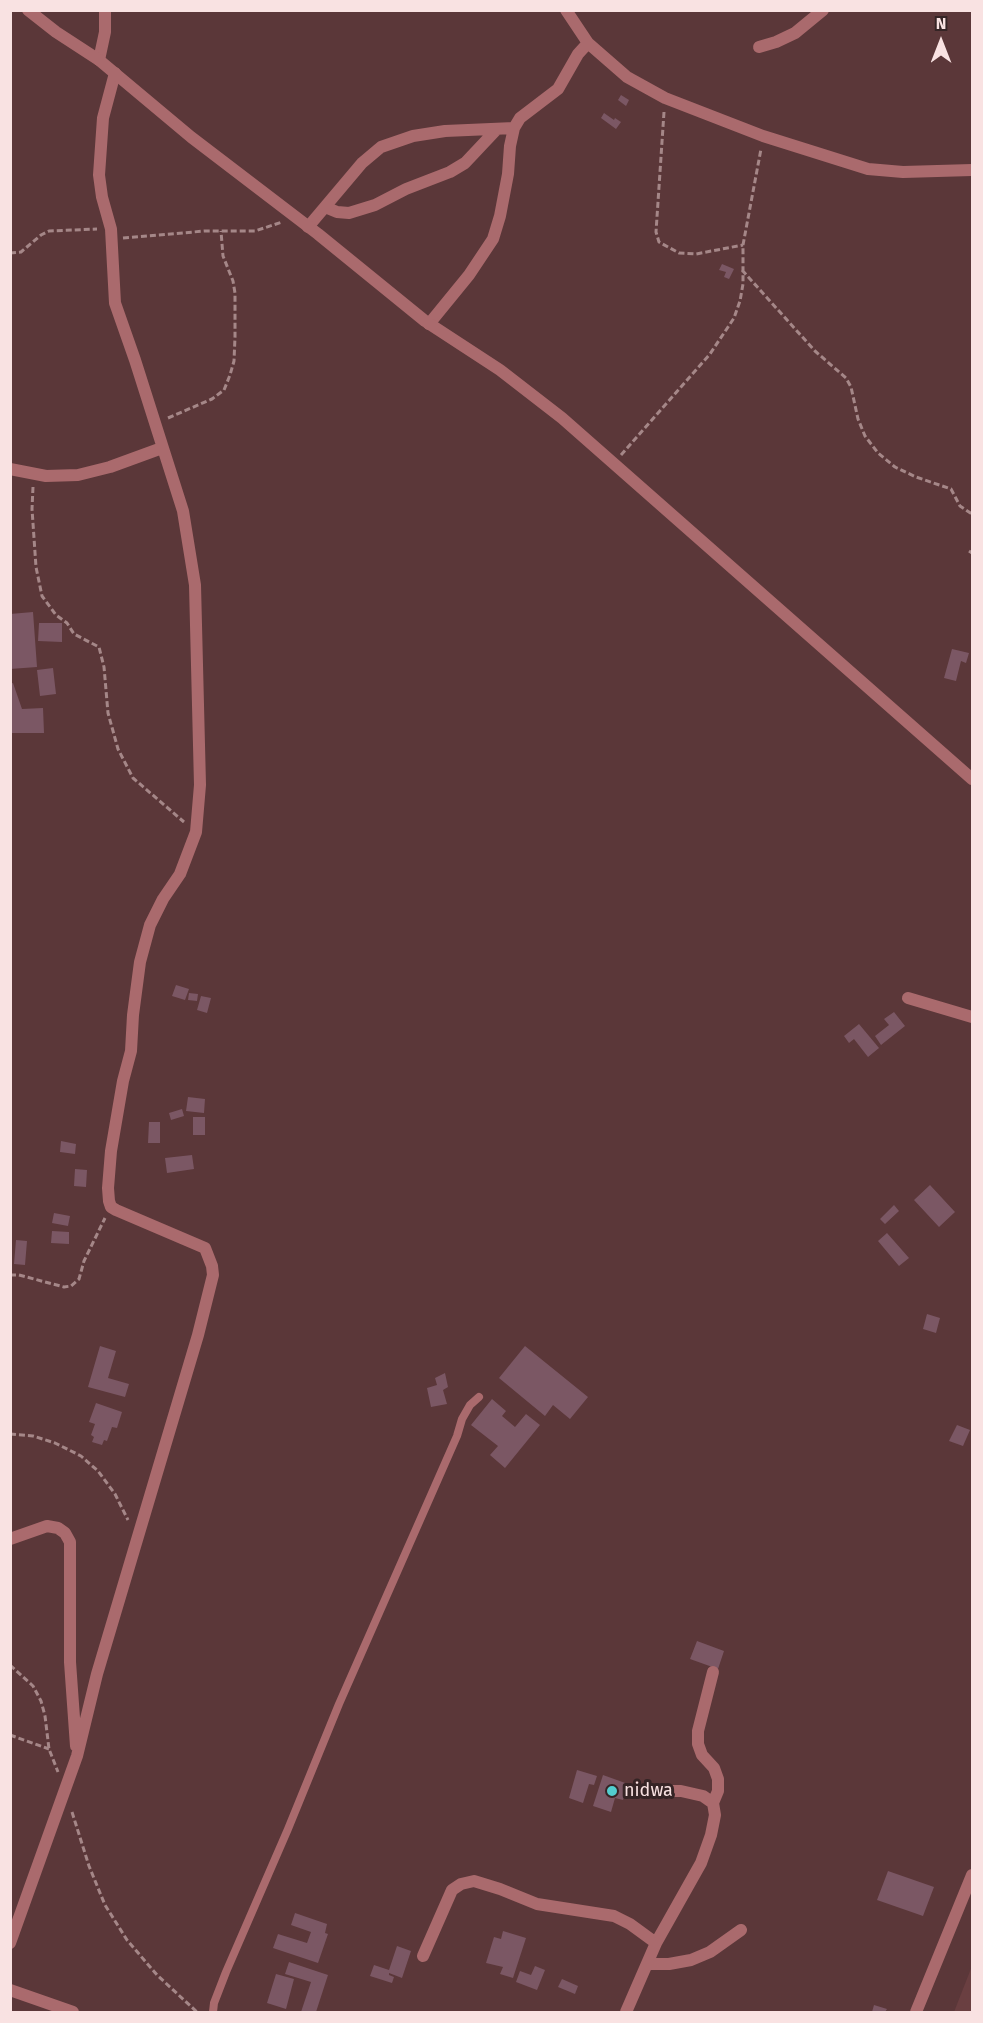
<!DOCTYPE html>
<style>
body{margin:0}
#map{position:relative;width:983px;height:2023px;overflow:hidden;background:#5b3739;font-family:"Fira Sans",sans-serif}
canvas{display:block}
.frame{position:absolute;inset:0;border:12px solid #f9e2e2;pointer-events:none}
.north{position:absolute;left:911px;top:12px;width:60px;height:60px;-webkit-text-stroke:4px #352425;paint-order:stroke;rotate:0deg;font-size:16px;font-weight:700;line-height:24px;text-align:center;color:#f9e2e2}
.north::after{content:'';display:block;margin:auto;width:21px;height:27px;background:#f9e2e2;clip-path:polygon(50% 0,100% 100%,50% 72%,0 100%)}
</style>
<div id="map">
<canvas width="983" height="2023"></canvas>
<div class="frame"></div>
<div class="north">N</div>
</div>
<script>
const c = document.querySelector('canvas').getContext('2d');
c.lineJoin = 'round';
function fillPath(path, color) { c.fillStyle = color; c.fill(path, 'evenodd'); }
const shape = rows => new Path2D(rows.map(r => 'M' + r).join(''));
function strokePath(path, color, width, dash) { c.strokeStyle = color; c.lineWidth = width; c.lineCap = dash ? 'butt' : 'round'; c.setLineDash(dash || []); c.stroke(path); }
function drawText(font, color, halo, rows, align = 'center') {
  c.font = font + ' "Fira Sans",sans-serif'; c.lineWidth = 6; c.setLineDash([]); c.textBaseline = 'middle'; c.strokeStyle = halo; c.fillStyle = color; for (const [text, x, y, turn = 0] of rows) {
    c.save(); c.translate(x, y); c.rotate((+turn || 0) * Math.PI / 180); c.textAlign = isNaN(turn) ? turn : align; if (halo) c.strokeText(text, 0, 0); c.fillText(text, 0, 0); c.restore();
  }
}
const built = shape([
 [972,1966,972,2012,954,2012]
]);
const building = shape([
 [621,95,629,100,626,106,618,100],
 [604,113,614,120,615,118,621,122,616,129,601,118],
 [722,264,734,269,729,279,724,277,726,272,719,270],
 [33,612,37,667,10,669,10,614],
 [39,623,62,623,62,642,38,641],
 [952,649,969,653,966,663,961,661,956,681,944,678],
 [53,668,56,694,40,696,37,670],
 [13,683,22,709,43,708,44,733,10,733,10,684],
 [176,985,189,989,185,1000,172,996],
 [189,993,198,994,197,1001,188,1000],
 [201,996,211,998,207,1013,197,1010],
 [894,1012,905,1026,881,1045,875,1036,889,1025,884,1019],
 [859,1024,879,1048,868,1057,854,1039,849,1043,844,1036],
 [188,1097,205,1099,204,1113,186,1111],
 [182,1109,184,1116,171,1120,169,1113],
 [193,1117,205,1117,205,1135,193,1135],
 [149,1122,160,1122,160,1143,148,1143],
 [61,1141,76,1144,75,1154,60,1152],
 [192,1155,194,1169,167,1173,165,1158],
 [75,1169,87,1170,86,1187,74,1186],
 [930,1185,955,1212,939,1227,914,1200],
 [894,1205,899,1211,885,1224,880,1219],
 [54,1213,70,1216,68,1226,52,1223],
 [52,1231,69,1232,69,1244,51,1243],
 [887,1233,909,1258,899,1266,878,1241],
 [16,1240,27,1241,25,1265,14,1264],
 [927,1314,940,1318,936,1333,923,1329],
 [100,1346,116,1351,108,1378,129,1384,125,1397,88,1387],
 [525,1346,588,1397,570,1419,553,1405,545,1416,499,1378],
 [445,1373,448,1387,443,1390,447,1404,431,1407,427,1388,437,1385,435,1378],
 [492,1399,506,1411,502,1416,515,1427,526,1414,540,1425,505,1468,490,1455,498,1446,471,1425],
 [96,1403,122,1412,117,1428,112,1427,107,1441,104,1440,102,1445,92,1442,94,1437,91,1435,95,1424,89,1422],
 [957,1425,970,1430,963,1446,949,1441],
 [697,1641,724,1651,718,1669,690,1659],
 [577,1770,597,1776,594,1785,589,1784,583,1803,569,1798],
 [603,1775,628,1784,623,1800,615,1798,611,1812,593,1806],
 [888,1871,934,1887,923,1916,877,1900],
 [295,1913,327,1924,325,1933,328,1934,318,1963,273,1948,278,1934,307,1943,311,1932,291,1925],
 [503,1931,526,1938,513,1978,500,1974,503,1967,486,1963,494,1937,501,1939],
 [397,1946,411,1951,402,1978,389,1973,389,1975,394,1977,392,1983,370,1976,374,1965,389,1970],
 [289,1962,328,1975,316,2012,301,2012,311,1982,285,1974],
 [535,1966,545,1970,537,1990,516,1982,520,1971,531,1975],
 [276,1974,294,1979,286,2009,267,2003],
 [562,1979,578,1986,575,1994,558,1987],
 [874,2005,887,2009,885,2012,872,2012]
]);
const path = shape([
 [664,112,656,232,659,242,679,253,696,254,743,245],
 [123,238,205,231,255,231,282,222],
 [10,253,21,252,41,235,49,231,97,229],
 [742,270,815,351,846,378,851,387,858,419,865,436,878,453,895,467,916,477,951,489,960,506,972,514],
 [168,418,212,399,224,390,230,375,234,361,235,337,235,293,233,281,223,256,221,231],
 [621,455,710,354,734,318,740,301,743,284,743,245,761,149],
 [33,487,32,509,36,567,42,596,56,615,67,623,74,634,99,647,104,667,108,713,118,749,133,778,184,822],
 [969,551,972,553],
 [10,1275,19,1275,64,1287,71,1286,79,1279,84,1261,105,1218],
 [10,1434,33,1436,55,1443,81,1456,98,1471,115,1494,128,1520],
 [10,1665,33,1686,41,1701,45,1716,49,1749,58,1772],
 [10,1735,49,1749],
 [72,1812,89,1866,105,1905,127,1940,157,1975,197,2012]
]);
const service = shape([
 [213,2012,214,2003,226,1972,288,1829,339,1704,457,1436,462,1419,470,1405,479,1397]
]);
const minor = shape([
 [566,10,588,43,627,77,665,98,763,136,868,169,903,172,972,170],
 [759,47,776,42,795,33,823,10],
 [99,60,105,32,105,10],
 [325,207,337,212,349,213,375,205,406,189,450,172,465,163,497,129],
 [308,227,362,163,381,147,413,136,445,131,514,128],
 [429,324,469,275,493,239,500,216,508,174,510,146,514,128,520,118,558,89,578,54,588,43],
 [10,469,46,476,78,475,110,467,162,448],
 [908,998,972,1017],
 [10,1539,47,1526,58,1528,65,1533,70,1542,70,1662,76,1746],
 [713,1803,718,1791,718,1779,714,1768,702,1755,698,1744,698,1731,713,1672],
 [10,1943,77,1756,97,1674,198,1335,213,1275,212,1266,205,1248,116,1210,111,1207,109,1201,108,1188,111,1151,123,1081,131,1051,133,1015,140,962,150,925,163,899,180,874,196,832,200,785,195,585,183,511,135,360,115,303,111,229,102,197,99,175,103,118,115,73],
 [423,1956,452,1890,461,1884,474,1881,500,1889,537,1904,614,1916,630,1924,656,1943],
 [647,1964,669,1964,691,1960,710,1952,741,1930],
 [10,1990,73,2012],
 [626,2012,656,1943,701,1863,711,1835,715,1815,713,1803,703,1796,681,1791,649,1791],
 [916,2012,972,1875]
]);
const tertiary = shape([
 [28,10,56,32,99,60,191,137,318,234,425,321,500,370,562,418,972,779]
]);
const markers = [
 [612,1791,6,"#52cdcf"]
];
const poiNames = [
 ["nidwa",624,1791]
];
fillPath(built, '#6a3f41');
fillPath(building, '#7b5764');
strokePath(path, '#a58788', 3, [6, 3]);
strokePath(service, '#aa6a6d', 8);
strokePath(minor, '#aa6a6d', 12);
strokePath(tertiary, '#aa6a6d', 12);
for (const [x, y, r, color] of markers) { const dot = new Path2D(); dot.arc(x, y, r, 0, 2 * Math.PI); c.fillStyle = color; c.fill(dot); strokePath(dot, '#352425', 2); }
drawText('18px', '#f9e2e2', '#352425', poiNames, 'left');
</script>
